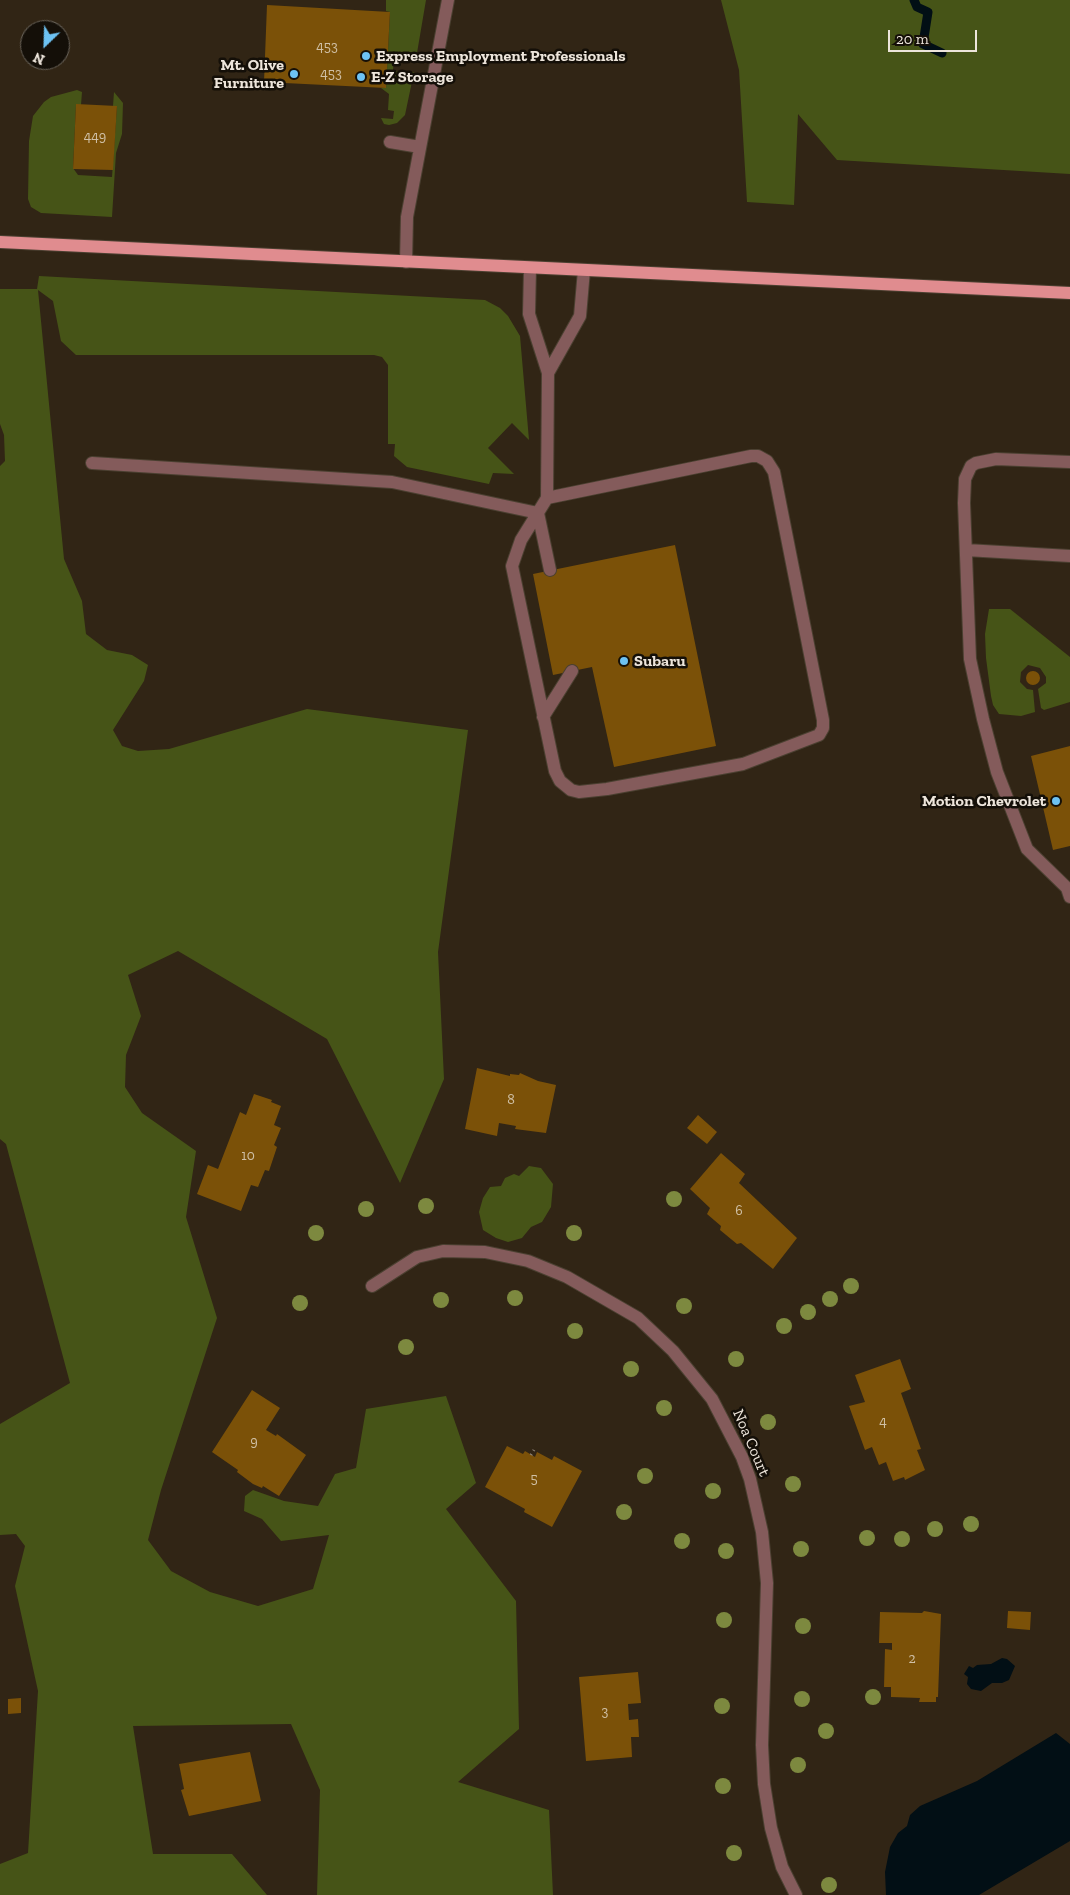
<!DOCTYPE html>
<style>
body{margin:0}
#map{position:relative;width:1070px;height:1895px;overflow:hidden;background:#312515;font-family:"Zilla Slab",serif}
canvas{display:block}
.north{position:absolute;left:20px;top:20px;width:50px;height:50px;box-sizing:border-box;background:#140f08;border:1px solid #6b655c;border-radius:50%;rotate:204deg;font-size:14px;font-weight:700;line-height:20px;text-align:center;color:#ede5db}
.north::after{content:'';display:block;margin:auto;width:18px;height:22px;background:#6dc2f3;clip-path:polygon(50% 0,100% 100%,50% 72%,0 100%)}
.scale{position:absolute;left:888px;top:30px;width:89px;height:22px;box-sizing:border-box;border:2px solid #ede5db;border-top:0;padding-left:6px;font-size:15px;line-height:18px;white-space:nowrap;color:#ede5db;-webkit-text-stroke:4px #140f08;paint-order:stroke}
</style>
<div id="map">
<canvas width="1070" height="1895"></canvas>
<div class="north">N</div>
<div class="scale">20 m</div>
</div>
<script>
const c = document.querySelector('canvas').getContext('2d');
c.lineJoin = 'round';
function fillPath(path, color) { c.fillStyle = color; c.fill(path, 'evenodd'); }
const shape = rows => new Path2D(rows.map(r => 'M' + r).join(''));
function strokePath(path, color, width, dash) { c.strokeStyle = color; c.lineWidth = width; c.lineCap = dash ? 'butt' : 'round'; c.setLineDash(dash || []); c.stroke(path); }
function drawText(font, color, halo, rows, align = 'center') {
  c.font = font + ' "Zilla Slab",serif'; c.lineWidth = 5; c.setLineDash([]); c.textBaseline = 'middle'; c.strokeStyle = halo; c.fillStyle = color; for (const [text, x, y, turn = 0] of rows) {
    c.save(); c.translate(x, y); c.rotate((+turn || 0) * Math.PI / 180); c.textAlign = isNaN(turn) ? turn : align; if (halo) c.strokeText(text, 0, 0); c.fillText(text, 0, 0); c.restore();
  }
}
const green = shape([
 [386,0,426,0,417,53,394,52,393,71,414,72,405,115,397,123,389,125,384,124,381,118,393,119,394,111,388,110,389,94,381,88,386,88,390,12,386,11],
 [721,0,1070,0,1070,174,837,160,798,114,794,205,747,202,739,70],
 [77,90,82,92,81,105,76,105,73,168,78,175,112,177,117,106,113,106,114,92,123,103,122,134,116,153,112,217,41,213,31,207,28,199,29,141,33,116,44,102,51,97],
 [39,276,485,300,500,308,508,316,520,336,529,440,512,423,488,448,514,474,493,473,489,484,407,467,394,456,395,444,388,444,388,365,382,357,374,355,76,355,61,341,53,301,38,290,64,559,82,601,86,634,107,650,132,655,148,665,144,681,113,730,122,746,138,751,169,749,307,709,468,730,438,952,444,1079,400,1183,327,1039,178,951,128,975,141,1016,126,1055,125,1087,142,1113,196,1151,186,1217,217,1318,161,1490,148,1540,171,1571,210,1592,258,1606,313,1589,329,1535,281,1541,262,1519,244,1511,245,1496,253,1490,284,1501,318,1506,335,1474,356,1468,366,1409,446,1396,476,1483,446,1509,516,1601,519,1729,458,1782,549,1810,553,1895,317,1895,320,1790,291,1724,133,1726,153,1854,232,1854,267,1895,0,1895,0,1864,28,1853,38,1691,15,1586,25,1546,16,1534,0,1535,0,1424,70,1383,6,1144,0,1139,0,466,5,461,4,435,0,424,0,289,37,289],
 [989,609,1010,609,1070,657,1070,702,1044,710,1041,708,1038,689,1046,683,1046,677,1040,668,1028,665,1021,672,1020,682,1027,689,1033,690,1035,712,1021,716,999,714,993,705,991,696,986,658,985,634],
 [529,1166,541,1168,553,1184,551,1207,542,1222,531,1227,522,1238,508,1242,496,1238,483,1230,479,1212,483,1198,490,1187,501,1186,505,1178,514,1174,519,1176]
]);
const water = shape([
 [1002,1658,1007,1659,1015,1666,1009,1680,1002,1683,992,1683,981,1691,971,1689,967,1684,968,1677,964,1674,969,1666,973,1668,977,1665,991,1664],
 [1056,1733,1070,1744,1070,1841,979,1895,886,1895,885,1872,890,1847,898,1833,907,1826,910,1815,920,1806,977,1781]
]);
const stream = shape([
 [914,0,917,7,928,12,923,44,942,53]
]);
const building = shape([
 [267,5,390,12,386,88,264,82],
 [76,104,117,106,113,170,73,169],
 [675,545,716,746,614,767,592,667,553,675,533,574],
 '1026 678a7 7 0 1 1 14 0a7 7 0 1 1-14 0Z',
 [1070,746,1070,846,1053,850,1031,756],
 [477,1068,510,1076,510,1074,519,1075,520,1073,538,1081,556,1085,546,1133,515,1129,516,1126,499,1123,497,1136,465,1129],
 [254,1094,272,1100,271,1102,281,1106,274,1125,281,1128,274,1145,277,1147,269,1171,265,1170,258,1187,251,1185,241,1211,197,1194,208,1165,218,1169,240,1112,246,1115],
 [698,1115,717,1132,707,1144,687,1128],
 [721,1153,745,1174,739,1183,797,1238,773,1269,741,1243,737,1244,720,1230,721,1226,707,1214,710,1208,690,1189],
 [900,1359,911,1389,901,1393,921,1449,917,1450,925,1470,905,1480,904,1477,893,1481,886,1462,879,1465,872,1447,865,1450,849,1406,865,1402,855,1375],
 [252,1390,280,1408,266,1430,276,1436,277,1434,306,1455,279,1496,263,1486,262,1488,253,1484,237,1472,238,1470,212,1452],
 [507,1446,523,1454,525,1451,535,1457,537,1452,552,1460,554,1456,582,1471,552,1527,524,1512,525,1509,485,1487],
 [924,1611,941,1614,938,1697,936,1697,936,1702,919,1702,920,1698,891,1697,891,1687,884,1687,885,1649,892,1650,892,1643,879,1643,880,1612,922,1613],
 [1008,1611,1031,1612,1030,1630,1007,1628],
 [638,1672,641,1703,628,1704,629,1720,638,1719,639,1737,631,1737,632,1757,586,1761,579,1677],
 [21,1698,21,1713,8,1714,8,1699],
 [250,1752,261,1801,189,1816,181,1790,184,1789,179,1764]
]);
const path = shape([
 [531,1455,534,1450]
]);
const lane = shape([
 [390,142,420,147],
 [406,262,407,217,448,0],
 [530,268,529,314,548,373,547,498,521,540,512,566,555,771,560,781,571,790,579,792,607,789,743,764,819,735,823,728,823,720,774,472,767,461,758,456,751,456,547,498],
 [548,373,580,316,584,270],
 [1070,462,996,459,976,463,971,466,965,479,964,503,970,659,983,719,997,772,1027,849,1067,888,1070,897],
 [92,463,392,482,538,513,550,570],
 [966,550,1070,556],
 [543,717,572,671]
]);
const street = shape([
 [372,1286,417,1257,443,1251,485,1252,528,1261,567,1277,638,1318,673,1351,712,1399,742,1457,750,1479,762,1532,767,1583,762,1745,764,1784,771,1828,782,1867,796,1895]
]);
const primary = shape([
 [0,242,1070,293]
]);
const trees = [
 [674,1199],
 [426,1206],
 [366,1209],
 [316,1233],
 [574,1233],
 [851,1286],
 [515,1298],
 [830,1299],
 [441,1300],
 [300,1303],
 [684,1306],
 [808,1312],
 [784,1326],
 [575,1331],
 [406,1347],
 [736,1359],
 [631,1369],
 [664,1408],
 [768,1422],
 [645,1476],
 [793,1484],
 [713,1491],
 [624,1512],
 [971,1524],
 [935,1529],
 [867,1538],
 [902,1539],
 [682,1541],
 [801,1549],
 [726,1551],
 [724,1620],
 [803,1626],
 [873,1697],
 [802,1699],
 [722,1706],
 [826,1731],
 [798,1765],
 [723,1786],
 [734,1853],
 [829,1885]
];
const markers = [
 [366,56,5,"#6dc2f3"],
 [294,74,5,"#6dc2f3"],
 [361,77,5,"#6dc2f3"],
 [624,661,5,"#6dc2f3"],
 [1056,801,5,"#6dc2f3"]
];
const numberNames = [
 ["453",327,47],
 ["453",331,74],
 ["449",95,137],
 ["8",511,1100],
 ["10",248,1156],
 ["6",739,1211],
 ["4",883,1422],
 ["9",254,1442],
 ["5",534,1479],
 ["2",912,1659],
 ["3",605,1712]
];
const poiNames = [
 ["Express Employment Professionals",376,56],
 ["Mt. Olive",284,65,"right"],
 ["Furniture",284,83,"right"],
 ["E-Z Storage",371,77],
 ["Subaru",634,661],
 ["Motion Chevrolet",1046,801,"right"]
];
const streetNames = [
 ["Noa Court",751,1443,67]
];
fillPath(green, '#465417');
fillPath(water, '#020f15');
strokePath(stream, '#020f15', 9);
fillPath(building, '#7b5108');
strokePath(lane, '#4b4031', 14);
strokePath(street, '#4b4031', 14);
strokePath(primary, '#4b4031', 14);
strokePath(path, '#968c80', 3, [1, 4]);
strokePath(lane, '#845b5b', 12);
strokePath(street, '#845b5b', 12);
strokePath(primary, '#e08c8f', 12);
c.fillStyle = '#7d893f';
for (const [x, y] of trees) { c.beginPath(); c.arc(x, y, 8, 0, 2 * Math.PI); c.fill(); }
for (const [x, y, r, color] of markers) { const dot = new Path2D(); dot.arc(x, y, r, 0, 2 * Math.PI); c.fillStyle = color; c.fill(dot); strokePath(dot, '#140f08', 2); }
drawText('14px', '#d0c0a6', null, numberNames);
drawText('bold 16px', '#ede5db', '#140f08', poiNames, 'left');
drawText('16px', '#ede5db', '#140f08', streetNames);
</script>
